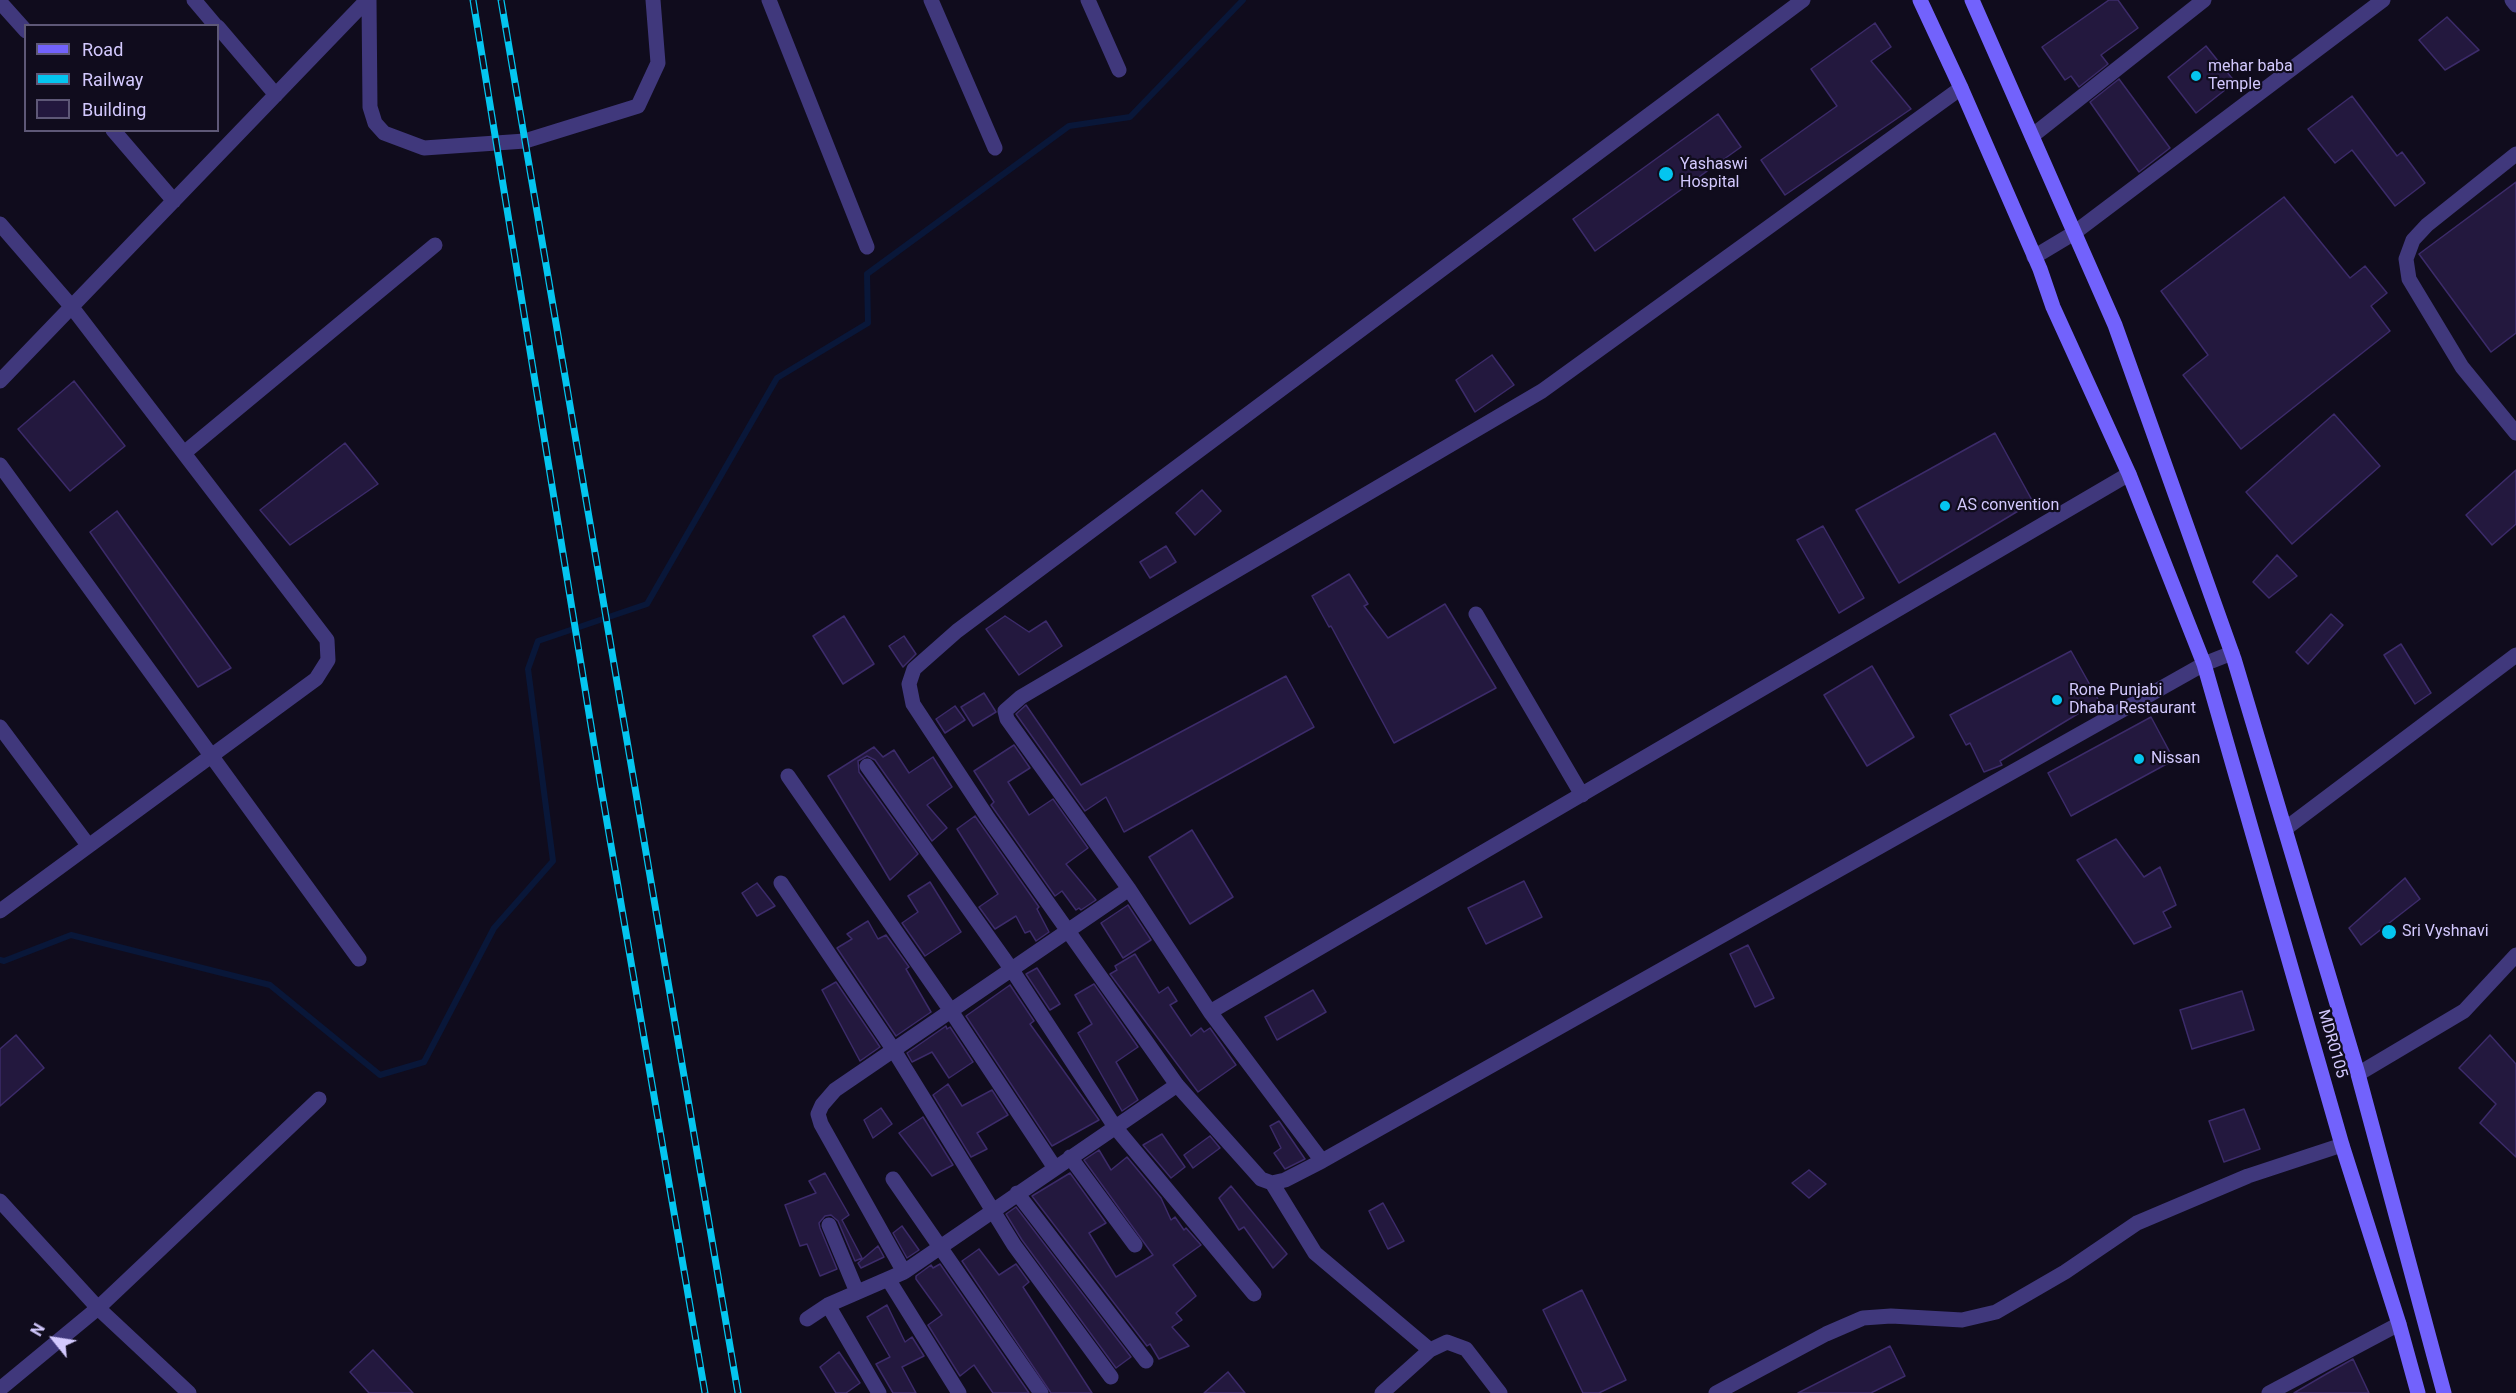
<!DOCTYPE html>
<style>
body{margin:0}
#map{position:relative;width:2516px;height:1393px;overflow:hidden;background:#100c1d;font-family:Roboto,sans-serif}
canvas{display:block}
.legend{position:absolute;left:24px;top:24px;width:195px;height:108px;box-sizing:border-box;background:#100c1d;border:2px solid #5e5877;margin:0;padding:8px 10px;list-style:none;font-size:18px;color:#d3c9fe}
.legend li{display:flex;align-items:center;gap:12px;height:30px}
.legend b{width:30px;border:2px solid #5e5877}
.north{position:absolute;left:24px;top:1309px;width:60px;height:60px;-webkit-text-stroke:4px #100c1d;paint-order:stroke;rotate:300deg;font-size:16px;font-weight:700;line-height:24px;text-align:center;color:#d3c9fe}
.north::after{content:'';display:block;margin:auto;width:21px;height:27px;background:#d3c9fe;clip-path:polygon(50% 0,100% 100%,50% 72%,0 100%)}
</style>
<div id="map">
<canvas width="2516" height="1393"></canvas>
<ul class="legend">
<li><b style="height:8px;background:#7262fc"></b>Road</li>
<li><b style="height:8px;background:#04c5ef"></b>Railway</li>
<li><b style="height:16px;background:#23183e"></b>Building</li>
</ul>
<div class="north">N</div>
</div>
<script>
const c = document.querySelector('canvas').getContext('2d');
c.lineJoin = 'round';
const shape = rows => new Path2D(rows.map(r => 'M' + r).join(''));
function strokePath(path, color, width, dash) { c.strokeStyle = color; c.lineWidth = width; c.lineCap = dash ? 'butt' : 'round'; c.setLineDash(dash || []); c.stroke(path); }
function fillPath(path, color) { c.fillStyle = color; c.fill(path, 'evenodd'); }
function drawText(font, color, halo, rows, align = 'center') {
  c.font = font + ' Roboto,sans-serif'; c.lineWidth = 4.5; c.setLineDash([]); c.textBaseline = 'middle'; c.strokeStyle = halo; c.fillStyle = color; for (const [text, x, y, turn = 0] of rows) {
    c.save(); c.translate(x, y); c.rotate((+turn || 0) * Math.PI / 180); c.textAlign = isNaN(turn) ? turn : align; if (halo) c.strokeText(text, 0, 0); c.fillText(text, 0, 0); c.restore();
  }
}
const stream = shape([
 [0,960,4,961,71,935,270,985,380,1075,424,1062,494,928,553,861,528,669,538,641,647,604,777,378,868,323,867,274,1069,126,1130,117,1243,0]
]);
const building = shape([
 [2109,0,2118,0,2138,28,2101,55,2108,64,2079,87,2071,76,2065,80,2042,47,2109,0],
 [2447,17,2479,50,2445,70,2419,40,2447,17],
 [1875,23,1891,47,1871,61,1911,109,1785,195,1761,160,1837,106,1811,69,1875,23],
 [2206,46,2235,82,2196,113,2168,77,2206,46],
 [2119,79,2170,148,2139,172,2090,102,2119,79],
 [2352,96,2397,156,2402,152,2425,183,2395,206,2352,150,2335,163,2308,129,2352,96],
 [1718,114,1741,147,1595,251,1573,219,1718,114],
 [2516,182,2516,333,2491,352,2419,254,2516,182],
 [2284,197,2350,278,2365,266,2387,293,2371,306,2390,331,2241,449,2183,375,2208,355,2161,291,2284,197],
 [1492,355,1514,385,1475,412,1456,380,1492,355],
 [74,381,125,446,70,491,18,429,74,381],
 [2334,414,2380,466,2292,544,2246,492,2334,414],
 [1995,433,2033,502,1899,583,1856,510,1995,433],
 [345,443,378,484,290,545,260,510,345,443],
 [2516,470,2516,524,2492,545,2466,515,2516,470],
 [1202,490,1221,511,1195,535,1176,513,1202,490],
 [117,511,231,668,198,687,90,532,117,511],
 [1823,526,1864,598,1839,613,1797,540,1823,526],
 [1166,546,1176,562,1150,578,1140,562,1166,546],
 [2277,555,2297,576,2269,598,2253,582,2277,555],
 [1349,574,1368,604,1364,606,1388,638,1445,604,1496,688,1394,743,1331,626,1329,627,1312,596,1349,574],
 [2331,614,2343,625,2308,664,2296,652,2331,614],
 [844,616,874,664,843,684,813,636,844,616],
 [1005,616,1029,632,1046,621,1062,646,1019,675,986,629,1005,616],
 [904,636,916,654,903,667,889,646,904,636],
 [2401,644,2431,693,2415,704,2384,655,2401,644],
 [2071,651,2099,701,2000,761,2002,765,1984,772,1970,743,1966,745,1950,715,2071,651],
 [1872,666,1914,737,1867,766,1824,695,1872,666],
 [1286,676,1314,727,1124,832,1106,797,1085,811,1016,714,1026,705,1081,785,1286,676],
 [984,693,996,712,973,726,961,707,984,693],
 [955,706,965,720,945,733,936,719,955,706],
 [2151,717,2174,760,2071,816,2048,773,2151,717],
 [1014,745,1030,768,1008,782,1029,815,1053,799,1088,848,1066,864,1096,900,1081,910,1079,908,1076,910,1062,891,1055,896,991,805,994,802,974,771,1014,745],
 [874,747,883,757,894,750,909,773,933,757,952,787,927,805,947,828,932,841,875,760,867,756,858,761,859,772,918,854,890,880,828,776,874,747],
 [975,816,1039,907,1037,909,1049,932,1036,941,1030,931,1025,933,1016,916,995,929,979,907,998,894,957,829,975,816],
 [1192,830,1233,897,1190,924,1149,857,1192,830],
 [2116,839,2144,877,2160,867,2176,905,2163,912,2171,927,2134,944,2077,860,2116,839],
 [2405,878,2420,899,2361,945,2349,928,2405,878],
 [1524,881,1542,917,1486,944,1468,908,1524,881],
 [930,882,961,932,925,956,902,923,918,912,908,896,930,882],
 [757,883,775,906,757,916,742,893,757,883],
 [1128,905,1151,940,1123,958,1101,923,1128,905],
 [868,921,878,939,886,935,909,967,906,969,931,1012,896,1036,837,948,852,939,847,934,868,921],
 [1748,945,1774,998,1755,1007,1730,954,1748,945],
 [1135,954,1159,993,1168,987,1177,1001,1170,1005,1191,1036,1201,1028,1204,1032,1210,1028,1236,1065,1198,1092,1110,974,1117,970,1115,966,1135,954],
 [1037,968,1060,1004,1050,1010,1026,974,1037,968],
 [836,982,880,1047,860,1061,822,990,836,982],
 [1094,984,1138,1047,1116,1062,1138,1100,1122,1111,1078,1033,1092,1024,1075,995,1094,984],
 [1010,985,1034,1021,1030,1024,1099,1120,1052,1146,966,1016,1010,985],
 [1313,990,1326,1012,1277,1040,1265,1017,1313,990],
 [2242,991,2254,1030,2192,1049,2180,1010,2242,991],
 [946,1026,947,1029,950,1027,973,1062,949,1078,932,1052,912,1062,907,1053,946,1026],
 [16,1035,44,1068,0,1106,0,1049,16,1035],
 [2490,1035,2516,1064,2516,1157,2480,1123,2496,1104,2459,1068,2490,1035],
 [948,1084,962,1106,992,1090,1008,1115,977,1133,987,1149,971,1157,933,1095,948,1084],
 [881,1108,892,1124,873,1138,864,1120,881,1108],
 [2244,1109,2260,1149,2224,1162,2209,1121,2244,1109],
 [923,1117,953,1165,932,1176,899,1133,923,1117],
 [1279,1121,1305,1159,1285,1169,1274,1153,1281,1148,1270,1126,1279,1121],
 [1162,1134,1185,1167,1171,1178,1143,1145,1162,1134],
 [1210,1136,1220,1148,1193,1168,1184,1155,1210,1136],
 [1099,1150,1111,1170,1127,1157,1161,1198,1171,1220,1175,1217,1184,1230,1186,1228,1201,1245,1173,1265,1196,1296,1176,1313,1182,1320,1172,1327,1189,1346,1159,1359,1150,1344,1147,1346,1032,1196,1070,1173,1106,1223,1089,1233,1116,1277,1153,1255,1084,1160,1099,1150],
 [1809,1170,1826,1184,1809,1198,1792,1183,1809,1170],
 [825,1173,849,1215,842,1220,862,1258,855,1261,838,1221,831,1215,825,1216,819,1223,820,1228,837,1269,820,1276,807,1244,800,1246,785,1205,816,1193,809,1181,825,1173],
 [1231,1186,1287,1254,1273,1268,1244,1227,1239,1230,1219,1198,1231,1186],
 [1383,1203,1404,1241,1388,1249,1369,1211,1383,1203],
 [1016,1207,1131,1357,1116,1368,1022,1240,1006,1214,1016,1207],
 [902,1226,919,1250,907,1258,893,1233,902,1226],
 [878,1246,884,1257,861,1268,858,1263,878,1246],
 [979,1249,999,1275,1016,1264,1029,1282,1023,1287,1092,1393,1051,1393,962,1261,979,1249],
 [940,1264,1029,1393,993,1393,974,1365,960,1376,928,1325,942,1315,916,1279,916,1276,931,1265,933,1268,940,1264],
 [1582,1290,1626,1380,1599,1393,1583,1393,1543,1310,1582,1290],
 [887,1305,905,1342,912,1337,924,1356,902,1367,916,1393,893,1393,876,1364,890,1357,867,1317,887,1305],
 [1890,1346,1905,1376,1871,1393,1798,1393,1890,1346],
 [373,1350,413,1393,369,1393,350,1372,373,1350],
 [839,1352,860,1383,846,1393,836,1393,820,1367,839,1352],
 [2353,1359,2369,1393,2294,1393,2328,1373,2353,1359],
 [1228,1372,1245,1393,1204,1393,1228,1372]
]);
const minor = shape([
 [194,0,216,26],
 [369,0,370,107,375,123,384,133,424,148,525,141,638,106,658,63,653,0],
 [769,0,867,247],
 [931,0,995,148],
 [1088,0,1119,70],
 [2512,0,2516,5],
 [0,2,26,31],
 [218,27,276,95],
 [1961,88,1542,391,1021,697,1005,711,1007,719,1129,889,1210,1012,1322,1161,2204,664,2232,653],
 [113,130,174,201],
 [2032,136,2204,0],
 [2516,154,2427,225,2413,240,2406,259,2409,279,2462,367,2516,433],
 [0,224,71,306,327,640,328,660,316,679,0,911],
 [2034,257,2074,233,2383,0],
 [0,381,367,0],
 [184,453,435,245],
 [0,465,359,959],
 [1476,614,1582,795],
 [0,727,88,845],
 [867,766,1012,970,1115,1127,1254,1294],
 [788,776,951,1011,1055,1168],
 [2285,829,2516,655],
 [781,883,893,1049,1014,1245,1111,1377],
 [1210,1012,2129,474],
 [2358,1074,2464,1011,2516,955],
 [1070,1157,1135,1245],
 [1322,1161,1285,1180,1272,1183,1261,1179,1177,1085,988,818,913,704,909,684,914,669,957,631,1803,0],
 [893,1179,1041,1393],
 [1272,1183,1315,1253,1430,1350],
 [1017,1193,1146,1361],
 [0,1201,98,1308,189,1393],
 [829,1225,857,1292],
 [904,1272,821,1124,818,1114,822,1105,835,1090,1129,889],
 [888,1279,959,1393],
 [828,1305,879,1393],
 [807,1319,828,1305,904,1272,1177,1085],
 [0,1389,98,1308,319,1099],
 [1382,1393,1430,1350,1447,1342,1466,1349,1500,1393],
 [1716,1393,1826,1334,1863,1318,1891,1316,1962,1320,1996,1312,2065,1272,2137,1223,2248,1176,2342,1145],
 [2269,1393,2399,1324]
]);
const secondary = shape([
 [1920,0,1961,88,2040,269,2053,307,2129,474,2204,664,2342,1145,2399,1324,2418,1393],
 [1972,0,2115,325,2234,659,2358,1074,2444,1393]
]);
const rail = shape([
 [473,0,601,787,705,1393],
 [501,0,738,1393]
]);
const markers = [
 [2196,76,6,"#04c5ef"],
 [1666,174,8,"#04c5ef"],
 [1945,506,6,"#04c5ef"],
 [2057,700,6,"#04c5ef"],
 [2139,759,6,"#04c5ef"],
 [2389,932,8,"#04c5ef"]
];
const poiNames = [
 ["mehar baba",2208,67],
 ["Temple",2208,85],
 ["Yashaswi",1680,165],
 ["Hospital",1680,183],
 ["AS convention",1957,506],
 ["Rone Punjabi",2069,691],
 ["Dhaba Restaurant",2069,709],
 ["Nissan",2151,759],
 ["Sri Vyshnavi",2402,932]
];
const streetNames = [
 ["MDR0105",2332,1044,74]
];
strokePath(stream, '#091739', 6);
fillPath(building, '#23183e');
strokePath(building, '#3c2b6a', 1.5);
strokePath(minor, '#40387c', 15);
strokePath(secondary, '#7262fc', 15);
strokePath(rail, '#04c5ef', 7);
strokePath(rail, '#100c1d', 4.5, [14]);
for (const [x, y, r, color] of markers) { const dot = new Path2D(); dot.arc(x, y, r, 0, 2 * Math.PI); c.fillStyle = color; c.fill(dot); strokePath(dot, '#100c1d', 2); }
drawText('16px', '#d3c9fe', '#100c1d', poiNames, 'left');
drawText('16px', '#d3c9fe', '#100c1d', streetNames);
</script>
